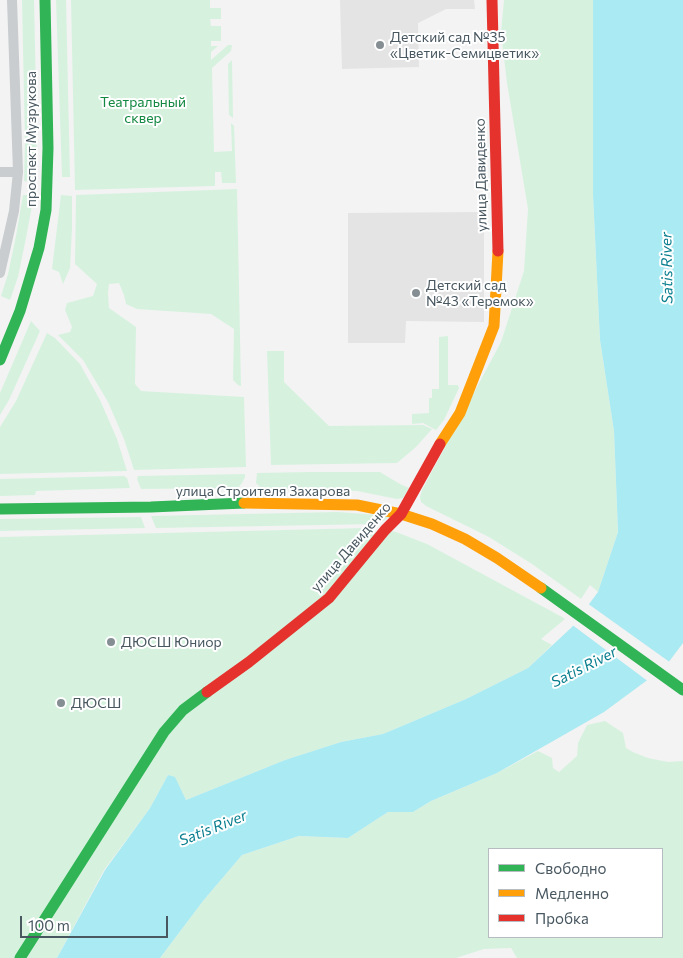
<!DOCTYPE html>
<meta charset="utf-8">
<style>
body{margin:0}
#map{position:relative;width:683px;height:958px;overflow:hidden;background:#f3f3f3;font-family:Commissioner,sans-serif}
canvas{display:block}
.legend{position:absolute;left:488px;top:848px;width:175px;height:90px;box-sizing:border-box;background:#fff;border:1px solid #b6bcbf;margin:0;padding:6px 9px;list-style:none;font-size:15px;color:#485760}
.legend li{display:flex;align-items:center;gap:10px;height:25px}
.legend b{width:25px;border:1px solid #b6bcbf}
.scale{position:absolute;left:20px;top:916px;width:148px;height:22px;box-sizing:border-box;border:2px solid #485760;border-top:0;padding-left:6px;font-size:15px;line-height:18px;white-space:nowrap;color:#485760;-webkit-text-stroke:4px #fff;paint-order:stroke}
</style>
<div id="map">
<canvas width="683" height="958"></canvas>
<ul class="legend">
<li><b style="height:6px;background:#30b455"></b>Свободно</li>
<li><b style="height:6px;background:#ff9f0a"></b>Медленно</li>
<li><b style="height:6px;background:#e5322d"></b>Пробка</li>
</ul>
<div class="scale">100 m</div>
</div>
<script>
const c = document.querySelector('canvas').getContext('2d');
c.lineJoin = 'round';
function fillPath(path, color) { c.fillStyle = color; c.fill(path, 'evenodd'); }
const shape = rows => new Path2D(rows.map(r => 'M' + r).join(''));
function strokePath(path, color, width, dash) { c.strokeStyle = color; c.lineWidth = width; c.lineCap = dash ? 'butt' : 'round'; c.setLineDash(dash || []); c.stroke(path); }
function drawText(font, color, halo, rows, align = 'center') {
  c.font = font + ' Commissioner,sans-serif'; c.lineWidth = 4; c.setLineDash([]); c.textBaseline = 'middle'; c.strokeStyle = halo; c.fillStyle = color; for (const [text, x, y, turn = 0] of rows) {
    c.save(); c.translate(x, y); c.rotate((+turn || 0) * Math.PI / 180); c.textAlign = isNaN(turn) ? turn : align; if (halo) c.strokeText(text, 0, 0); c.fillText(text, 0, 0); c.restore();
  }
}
const education = shape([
 [340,0,474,0,475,9,446,9,418,23,419,67,342,69],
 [484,212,484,322,406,321,405,343,348,343,348,213]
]);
const green = shape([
 [22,0,34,0,37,139,34,182,24,181,25,143],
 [56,0,66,0,70,177,62,177],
 [71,0,210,0,210,8,221,8,221,19,210,19,211,26,221,26,221,41,211,41,211,46,218,46,211,52,211,60,228,45,232,45,231,51,212,68,214,152,232,151,231,123,234,126,236,183,222,183,221,172,215,172,215,186,75,190],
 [504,0,593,0,593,195,600,340,614,431,618,532,598,592,590,585,581,599,532,564,489,537,426,506,421,502,420,497,422,490,501,342,524,271,528,209,507,83,501,32],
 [232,60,233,118,229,115,228,64],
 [237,189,241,386,238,385,233,380,234,329,211,314,137,309,126,304,124,295,119,283,109,284,108,293,109,308,136,327,135,384,141,391,244,397,246,467,134,470,124,439,108,402,83,360,58,335,70,332,72,327,65,310,67,303,93,296,97,284,75,264,76,195],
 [23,195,34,195,26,238,18,277,10,300,1,296,8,274,16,236],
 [61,195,72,196,72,228,70,268,63,284,59,272,52,269],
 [31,321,40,331,9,400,0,415,0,393],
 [47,333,55,338,80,364,100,400,117,439,127,471,0,474,0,427,16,401],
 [448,336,448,385,458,385,459,388,444,420,436,430,423,423,412,424,412,414,429,413,429,398,432,398,432,389,439,389,439,337],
 [267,351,284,351,284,382,329,426,423,425,432,429,416,447,397,463,271,465],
 [309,472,380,472,400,484,409,488,403,498,397,499,357,491,261,488,256,483,257,473],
 [245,474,245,477,242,483,238,488,141,489,137,479,138,476],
 [124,476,127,478,130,488,36,491,35,495,0,496,0,479],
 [338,512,391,516,378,524,156,528,151,516],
 [141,517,145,528,0,531,0,519],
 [366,528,378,533,385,530,396,532,427,544,562,617,565,619,541,639,552,645,528,668,466,699,383,734,341,742,285,760,186,800,175,778,168,775,150,808,104,870,57,958,0,958,0,537],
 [605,721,623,733,626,748,633,752,648,758,668,762,683,761,683,958,517,958,511,948,484,949,456,958,160,958,203,901,242,855,299,836,348,838,388,812,413,812,431,801,497,773,538,751,552,758,553,768,559,772,577,756,578,743,587,725],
 [489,849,662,849,662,937,489,937]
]);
const water = shape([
 [593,0,683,0,683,643,665,667,604,712,497,773,431,801,413,812,388,812,348,838,299,836,242,855,203,901,160,958,57,958,105,870,150,808,168,775,175,777,186,800,285,760,341,742,383,734,466,699,528,668,572,627,598,592,618,532,614,431,600,340,593,195]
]);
const pier = shape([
 [587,603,671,663,667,668,649,682,571,624]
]);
const street = shape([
 [0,172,18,172],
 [0,273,14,211,18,172,12,0]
]);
const fast = shape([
 [0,360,20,311,39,248,46,210,48,148,45,0],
 [0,509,151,507,244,503],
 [541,588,683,690],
 [20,958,164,732,183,710,207,692]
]);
const slow = shape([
 [440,444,460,413,494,326,498,251],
 [244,503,357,505,401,514,432,524,465,539,497,558,541,588]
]);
const jam = shape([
 [492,0,498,251],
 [207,692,249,662,329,598,385,530,401,514,440,444]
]);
const markers = [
 [380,45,5,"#848e93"],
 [416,293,5,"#848e93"],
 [111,642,5,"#848e93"],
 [61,703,5,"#848e93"]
];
const poiNames = [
 ["Детский сад №35",390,37],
 ["«Цветик-Семицветик»",390,53],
 ["Детский сад",426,285],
 ["№43 «Теремок»",426,301],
 ["ДЮСШ Юниор",121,642],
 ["ДЮСШ",71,703]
];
const parkNames = [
 ["Театральный",143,102],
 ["сквер",143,118]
];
const streetNames = [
 ["проспект Музрукова",31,139,-90],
 ["улица Давиденко",481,175,-91],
 ["улица Строителя Захарова",263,491],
 ["улица Давиденко",351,547,-49]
];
const waterNames = [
 ["Satis River",667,268,-91],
 ["Satis River",584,667,-27],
 ["Satis River",213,828,-22]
];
fillPath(education, '#e4e4e5');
fillPath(green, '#d6f2df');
fillPath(water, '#aaeaf2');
fillPath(pier, '#f3f3f3');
strokePath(street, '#c9cdcf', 10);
strokePath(fast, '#30b455', 11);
strokePath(slow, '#ff9f0a', 11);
strokePath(jam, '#e5322d', 11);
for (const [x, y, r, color] of markers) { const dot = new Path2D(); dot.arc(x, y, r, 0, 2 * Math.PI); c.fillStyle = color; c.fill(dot); strokePath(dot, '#fff', 2); }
drawText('14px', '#485760', '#fff', poiNames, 'left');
drawText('14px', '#138842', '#fff', parkNames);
drawText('14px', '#485760', '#fff', streetNames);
drawText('italic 15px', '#087e8e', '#fff', waterNames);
</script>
